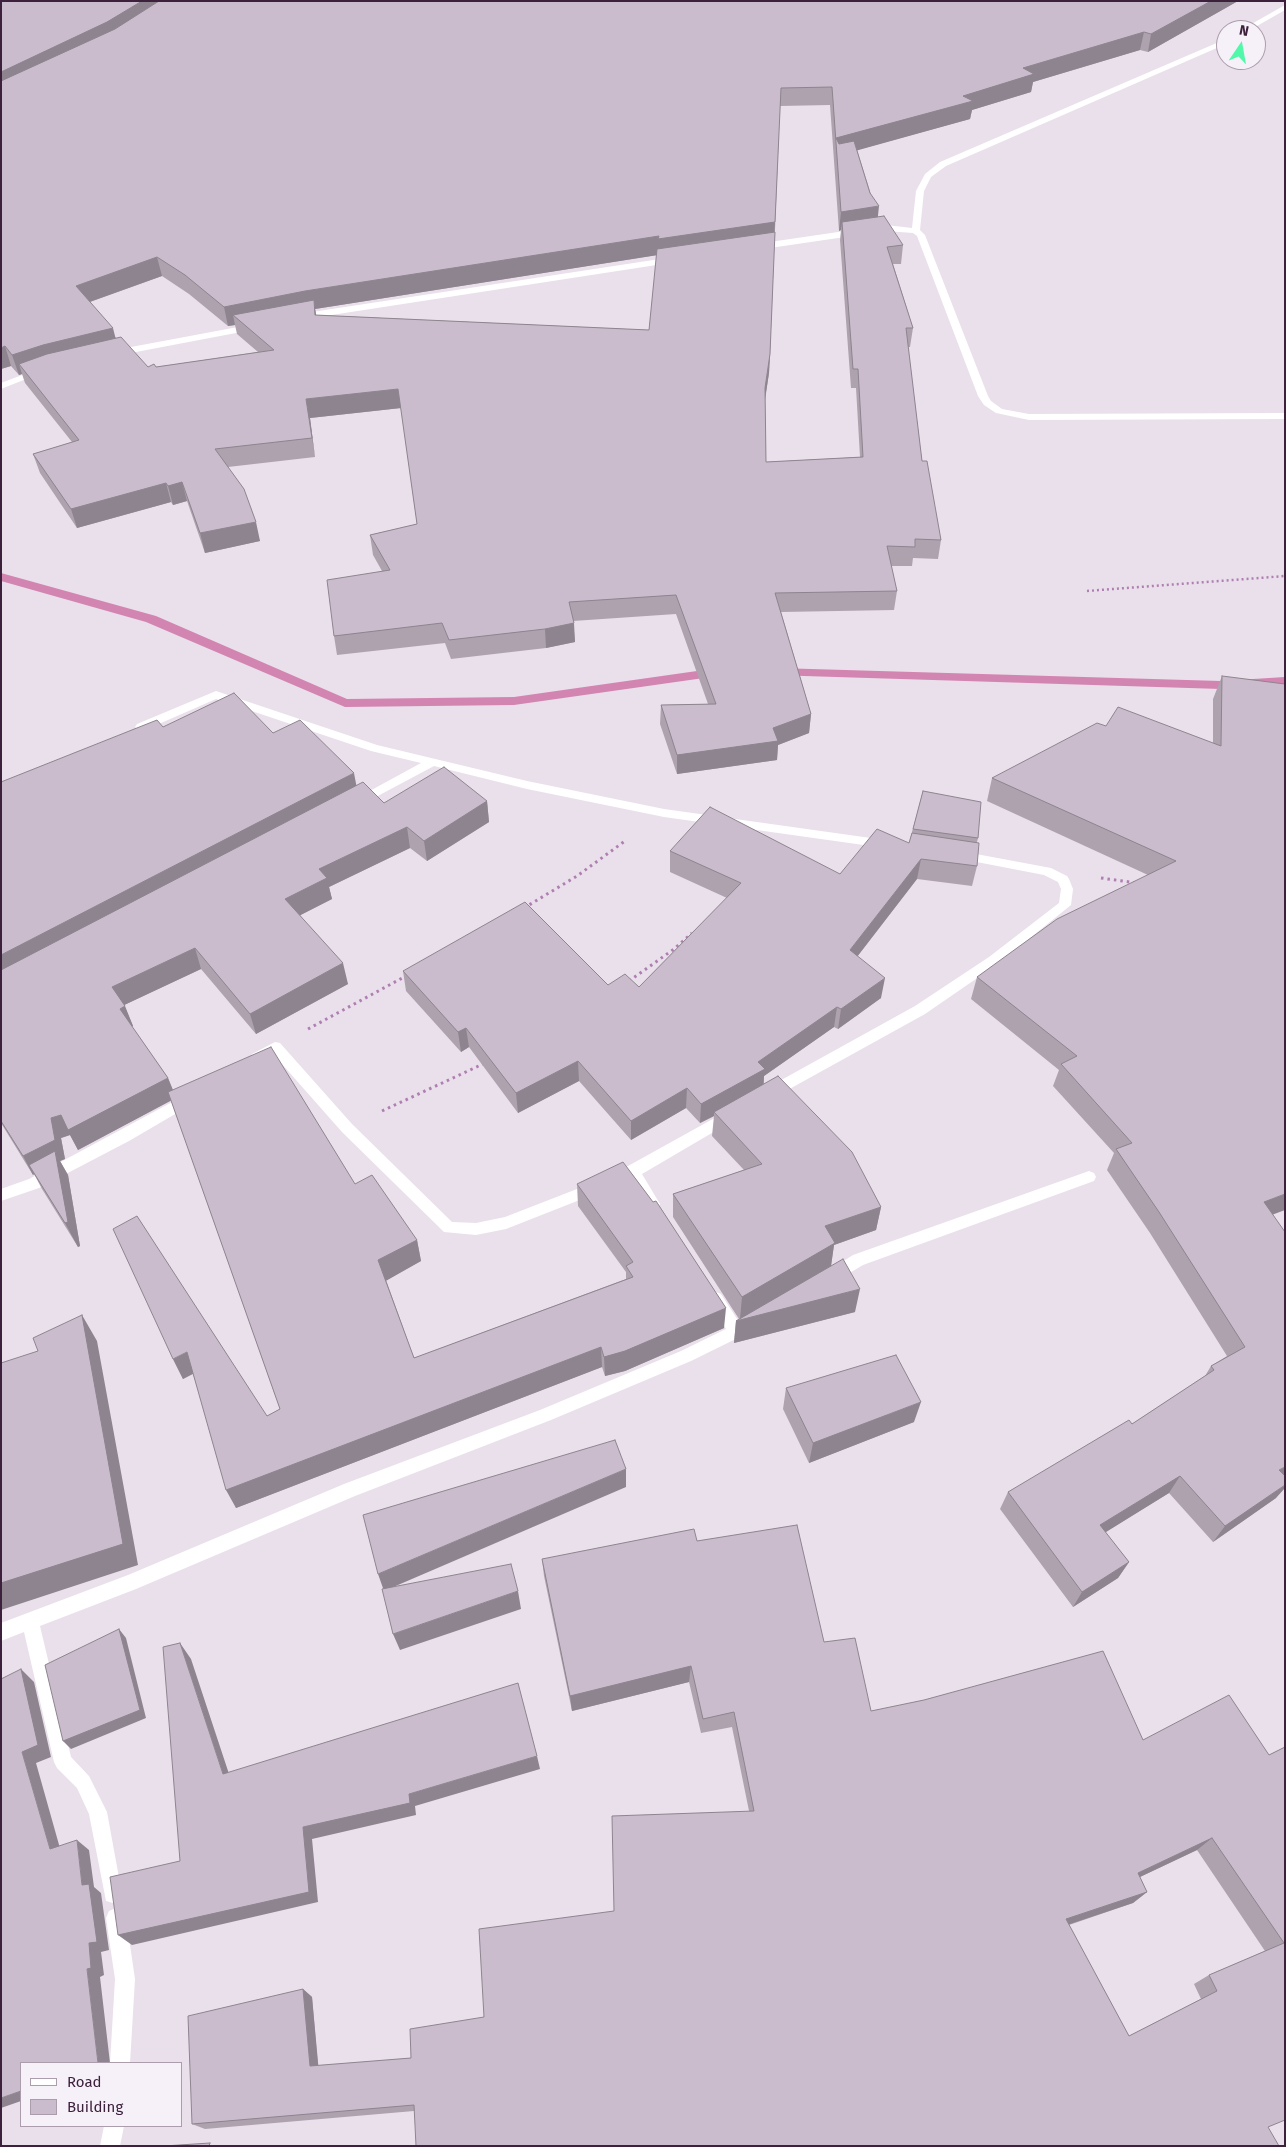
<!DOCTYPE html>
<style>
body{margin:0}
#map{position:relative;width:1286px;height:2147px;overflow:hidden;background:#eae0eb;font-family:"Fira Sans",sans-serif}
canvas{display:block}
.frame{position:absolute;inset:0;border:2px solid #3c203c;pointer-events:none}
.legend{position:absolute;left:20px;top:2062px;width:162px;height:65px;box-sizing:border-box;background:#f6f0f8;border:1px solid #ac9dad;margin:0;padding:6px 9px;list-style:none;font-size:15px;color:#3c203c}
.legend li{display:flex;align-items:center;gap:10px;height:25px}
.legend b{width:25px;border:1px solid #ac9dad}
.north{position:absolute;left:1216px;top:20px;width:50px;height:50px;box-sizing:border-box;background:#f6f0f8;border:1px solid #ac9dad;border-radius:50%;rotate:12deg;font-size:14px;font-weight:700;line-height:20px;text-align:center;color:#3c203c}
.north::after{content:'';display:block;margin:auto;width:18px;height:22px;background:#52f8aa;clip-path:polygon(50% 0,100% 100%,50% 72%,0 100%)}
</style>
<div id="map">
<canvas width="1286" height="2147"></canvas>
<div class="frame"></div>
<ul class="legend">
<li><b style="height:6px;background:#fff"></b>Road</li>
<li><b style="height:14px;background:#cabccc"></b>Building</li>
</ul>
<div class="north">N</div>
</div>
<script>
const c = document.querySelector('canvas').getContext('2d');
c.lineJoin = 'round';
const shape = rows => new Path2D(rows.map(r => 'M' + r).join(''));
function fillPath(path, color) { c.fillStyle = color; c.fill(path, 'evenodd'); }
function strokePath(path, color, width, dash) { c.strokeStyle = color; c.lineWidth = width; c.lineCap = dash ? 'butt' : 'round'; c.setLineDash(dash || []); c.stroke(path); }
const stream = shape([
 [1,573,156,616,347,699,514,697,718,668,725,672,718,676,514,705,345,707,146,622,1,581,1,573],
 [777,668,1221,681,1285,677,1285,685,1221,689,772,675,770,672,777,668]
]);
const pathFar1 = shape([
 [1087,591,1285,576]
]);
const path = shape([
 [1101,878,1137,883],
 [524,908,577,876,625,841],
 [629,981,674,949,692,933],
 [308,1029,406,976],
 [382,1111,485,1063]
]);
const minor = shape([
 [1285,5,1285,10,1250,30,1241,30,1285,5],
 [1226,39,1226,44,946,166,931,177,924,191,920,230,925,235,988,396,991,401,1002,409,1029,414,1285,413,1285,419,1029,420,996,413,984,405,978,396,917,236,913,233,886,231,756,250,752,247,756,244,886,225,912,228,916,191,925,174,940,162,1226,39],
 [673,257,677,260,676,262,299,320,295,317,299,314,673,257],
 [254,324,257,325,257,329,115,356,110,353,115,350,254,324],
 [38,369,46,371,1,389,1,383,38,369],
 [216,691,377,745,527,781,664,809,885,840,891,844,885,848,664,817,527,789,434,766,359,806,353,802,355,799,421,763,371,751,216,699,145,730,141,731,135,727,137,724,216,691],
 [960,851,1051,868,1067,876,1069,879,1073,889,1071,905,999,963,925,1014,775,1097,765,1097,763,1093,765,1089,915,1006,989,957,1059,903,1061,889,1058,882,1044,875,956,858,954,855,956,852,960,851],
 [275,1042,280,1043,352,1124,452,1222,476,1223,505,1217,595,1182,600,1184,602,1188,600,1192,506,1229,476,1235,444,1232,342,1132,274,1055,262,1062,252,1062,250,1058,252,1054,275,1042],
 [189,1093,194,1095,196,1099,194,1103,129,1141,39,1188,1,1201,1,1189,29,1179,189,1093],
 [729,1110,734,1112,736,1116,734,1120,642,1174,660,1204,658,1208,653,1210,648,1208,630,1180,615,1186,610,1184,608,1180,610,1176,729,1110],
 [1089,1171,1094,1173,1096,1177,1094,1181,863,1265,833,1283,828,1281,825,1276,828,1271,853,1255,1089,1171],
 [716,1292,721,1294,739,1322,749,1318,754,1320,757,1325,754,1330,691,1361,551,1420,355,1496,136,1589,40,1626,71,1757,89,1776,107,1812,122,1894,120,1901,113,1903,106,1901,89,1814,77,1788,57,1768,54,1762,24,1632,1,1641,1,1623,128,1575,344,1484,540,1410,681,1351,726,1329,708,1299,711,1294,716,1292],
 [116,1908,123,1911,126,1918,135,1979,130,2063,110,2063,115,1979,106,1918,109,1911,116,1908],
 [104,2126,124,2126,120,2146,100,2146,104,2126]
]);
const wall = shape([
 [1,1,1238,1,1148,52,1140,50,1033,82,1031,92,972,110,970,119,857,150,878,217,903,245,901,264,893,264,913,328,910,347,908,347,922,461,941,540,938,559,913,558,912,566,891,566,897,591,894,610,781,612,811,714,809,733,778,745,777,760,677,774,660,724,661,705,708,704,676,614,573,621,575,642,546,648,451,659,445,643,337,655,334,636,382,571,373,555,370,535,417,524,401,408,310,418,315,457,228,467,260,541,205,553,187,501,173,505,171,502,77,528,40,473,33,454,72,442,25,383,22,374,19,375,11,366,1,369],
 [830,105,839,231,841,230,840,240,851,388,856,388,860,457,766,462,765,398,769,373,770,354,780,106],
 [657,255,649,330,316,315,315,309],
 [162,276,189,294,228,326,235,325,237,334,258,352,156,367,148,367,116,338,90,302],
 [1222,676,1273,1214,1276,1498,1213,1542,1169,1493,1105,1532,1129,1562,1118,1578,1073,1607,1000,1509,1008,1492,1132,1424,1205,1376,1211,1366,1227,1356,1150,1233,1107,1170,1114,1153,1053,1086,1059,1070,971,999,977,977,1148,875,987,801,992,778,1106,726,1213,743,1213,699],
 [163,727,273,733,384,803,487,801,489,822,427,861,410,848,329,887,332,899,300,915,348,984,256,1034,201,969,124,1005,133,1026,132,1027,168,1078,173,1090,355,1184,417,1240,421,1261,386,1280,414,1358,626,1279,626,1272,578,1206,577,1184,724,1328,625,1371,605,1376,602,1367,236,1508,193,1374,183,1379,173,1359,267,1416,280,1409,171,1100,78,1150,70,1135,61,1138,65,1159,60,1161,68,1175,80,1246,78,1247,42,1189,34,1174,33,1175,1,1123,1,782],
 [923,791,978,838,977,842,977,866,972,886,917,879,857,957,881,998,838,1029,834,1027,764,1076,764,1084,881,1207,876,1230,834,1245,831,1266,855,1312,734,1343,736,1321,739,1319,673,1217,673,1194,744,1170,712,1136,714,1116,700,1123,686,1108,631,1140,579,1081,518,1113,469,1047,461,1052,406,991,403,971,639,987,727,898,670,872,670,851,840,874,909,843],
 [786,1388,914,1422,809,1463,783,1409],
 [697,1541,824,1642,871,1711,1143,1740,1269,1755,1285,1747,1285,2120,414,2111,205,2129,192,2124,303,1989,312,1997,318,2066,411,2058,484,2017,614,1911,749,1811,732,1727,701,1733,689,1682,572,1711,544,1576,542,1559],
 [1197,1850,1265,1951,1209,1975,1194,1984,1201,1999,1129,2036,1069,1925,1133,1903,1147,1892,1140,1877]
]);
const shadedWall = shape([
 [142,1,175,1,1,93,1,72],
 [1211,1,1238,1,1148,52,1151,34],
 [1144,32,1140,50,1033,82,1031,92,972,110,970,119,837,156,836,138,963,96,1023,68],
 [879,206,877,225,842,222,841,230,839,231,841,212],
 [775,222,774,240,658,255,315,309,317,319,233,315,235,325,228,326,224,307,305,291,659,236],
 [157,257,162,276,81,305,76,286],
 [113,328,118,348,19,364,22,374,19,375,12,355,43,345],
 [5,346,11,366,1,369,1,348],
 [770,354,769,373,764,407,765,388],
 [398,389,401,408,310,418,315,457,306,399],
 [182,482,187,501,173,505,168,486],
 [166,483,171,502,77,528,71,509],
 [256,522,260,541,205,553,200,533],
 [574,623,575,642,546,648,545,629],
 [811,714,809,733,778,745,777,760,677,774,677,755,773,728],
 [354,773,358,794,1,981,1,955],
 [487,801,489,822,427,861,424,841],
 [407,827,410,848,329,887,332,899,291,920,285,899,319,869],
 [921,859,917,879,846,971,850,950],
 [195,948,201,969,120,1007,112,987],
 [343,963,348,984,256,1034,250,1014],
 [885,978,881,998,838,1029,841,1009],
 [125,1006,133,1026,128,1029,120,1009],
 [837,1007,834,1027,764,1076,763,1088,714,1112,714,1116,700,1123,701,1104,758,1062],
 [466,1028,469,1047,461,1052,458,1032],
 [578,1061,579,1081,518,1113,516,1093],
 [168,1078,176,1098,78,1150,70,1135,61,1138,65,1159,60,1161,68,1175,80,1246,78,1247,65,1223,29,1165,34,1174,33,1175,23,1156,51,1118],
 [687,1088,686,1108,631,1140,631,1121],
 [1285,1194,1285,1210,1253,1222,1264,1202],
 [881,1207,876,1230,834,1245,831,1266,740,1319,742,1297,825,1226],
 [417,1240,421,1261,384,1282,378,1260],
 [860,1289,855,1312,734,1343,736,1321],
 [726,1308,724,1328,625,1371,605,1376,604,1357],
 [82,1315,97,1341,138,1565,1,1610,1,1583],
 [601,1347,602,1367,236,1508,226,1490],
 [187,1352,196,1372,183,1379,173,1359],
 [921,1402,914,1422,809,1463,813,1443],
 [1285,1467,1285,1476,1279,1470],
 [626,1469,626,1487,384,1591,378,1574],
 [1180,1476,1169,1493,1090,1542,1100,1525],
 [1285,1485,1285,1488,1276,1498,1213,1542,1225,1526],
 [1129,1562,1118,1578,1073,1607,1082,1592],
 [518,1591,521,1609,400,1650,393,1634],
 [119,1629,126,1638,146,1718,71,1749,63,1741],
 [180,1643,191,1659,233,1786,223,1774],
 [691,1666,689,1682,572,1711,570,1696],
 [21,1669,34,1682,51,1757,36,1763,63,1859,50,1849,22,1752],
 [537,1756,540,1769,415,1806,416,1815,312,1839,318,1902,132,1945,118,1935,303,1827,409,1794],
 [1212,1838,1197,1850,1125,1884,1138,1873],
 [77,1840,89,1850,94,1887,101,1893,109,1950,101,1952,104,1975,100,1977,110,2063,98,2063,87,1969,82,1885],
 [1147,1892,1133,1903,1055,1929,1066,1919],
 [303,1989,312,1997,319,2073,310,2066],
 [21,2091,21,2101,1,2108,1,2098]
]);
const building = shape([
 [1,1,142,1,107,22,1,72,1,1],
 [159,1,1211,1,1151,34,1144,32,1023,68,1034,74,963,96,973,101,836,138,839,144,854,141,870,193,879,206,841,212,832,87,781,88,775,222,658,239,659,236,305,291,224,307,185,275,157,257,76,286,113,328,43,345,12,355,5,346,1,348,1,81,115,29,159,1],
 [884,216,903,245,887,247,913,328,906,328,922,461,927,461,941,540,915,539,915,547,887,546,897,591,775,593,811,714,773,728,778,741,677,755,661,705,716,704,676,595,569,602,574,623,545,629,449,640,442,623,334,636,327,580,390,570,370,535,417,524,398,389,306,399,312,438,215,449,244,489,256,522,200,533,182,482,168,486,166,483,71,509,33,454,79,440,19,364,47,354,121,337,148,367,154,364,156,367,274,350,233,315,314,300,315,315,649,330,657,249,775,232,770,354,765,388,766,462,863,457,858,369,853,369,842,222,884,216],
 [1222,676,1285,684,1285,1194,1264,1202,1285,1232,1285,1467,1279,1470,1285,1476,1285,1485,1225,1526,1180,1476,1100,1525,1129,1562,1082,1592,1008,1492,1129,1420,1132,1424,1214,1370,1211,1366,1245,1347,1159,1212,1116,1149,1132,1143,1061,1064,1077,1056,977,977,1057,919,1176,861,992,778,1097,723,1106,726,1118,707,1221,746,1222,676],
 [234,693,273,733,300,720,354,773,1,955,1,782,157,720,163,727,234,693],
 [444,767,487,801,424,841,407,827,319,869,327,878,285,899,343,963,250,1014,195,948,112,987,125,1006,120,1009,168,1078,68,1130,61,1115,51,1118,55,1140,23,1156,1,1121,1,970,363,782,384,803,444,767],
 [923,791,981,802,978,838,913,829,923,791],
 [710,807,840,874,877,829,909,843,912,833,979,843,977,866,921,859,850,950,885,978,841,1009,837,1007,758,1062,765,1069,701,1104,687,1088,631,1121,578,1061,516,1093,466,1028,458,1032,403,971,525,902,608,985,625,974,639,987,741,883,670,851,710,807],
 [271,1047,355,1184,372,1175,417,1240,378,1260,414,1358,633,1277,626,1266,633,1262,577,1184,623,1162,653,1202,656,1201,726,1308,625,1351,604,1357,601,1347,226,1490,187,1352,173,1359,113,1229,137,1216,267,1416,280,1409,168,1092,271,1047],
 [778,1076,852,1152,881,1207,825,1226,835,1243,742,1297,673,1194,762,1164,714,1112,778,1076],
 [55,1151,68,1222,65,1223,29,1165,55,1151],
 [843,1259,860,1289,736,1321,843,1259],
 [82,1315,123,1544,1,1583,1,1363,38,1351,33,1338,82,1315],
 [896,1355,921,1402,813,1443,786,1388,896,1355],
 [615,1440,626,1469,378,1574,363,1515,615,1440],
 [797,1525,824,1642,855,1638,871,1711,924,1700,1103,1651,1143,1740,1229,1695,1269,1755,1285,1747,1285,2120,1268,2127,1279,2146,416,2146,414,2105,192,2124,188,2016,303,1989,310,2066,411,2058,410,2029,484,2017,479,1929,614,1911,612,1816,754,1811,734,1712,703,1719,691,1666,570,1696,542,1559,694,1529,697,1541,797,1525],
 [1212,1838,1284,1943,1209,1975,1217,1991,1129,2036,1066,1919,1147,1892,1138,1873,1212,1838],
 [511,1564,518,1591,393,1634,382,1589,511,1564],
 [119,1629,140,1710,63,1741,45,1665,119,1629],
 [180,1643,223,1774,518,1683,537,1756,409,1794,410,1803,303,1827,309,1892,118,1935,110,1877,180,1861,163,1647,180,1643],
 [21,1669,38,1745,22,1752,50,1849,77,1840,82,1885,89,1884,97,1942,89,1943,91,1968,87,1969,98,2063,21,2063,21,2091,1,2098,1,1679,21,1669],
 [210,2143,209,2146,164,2146,210,2143]
]);
fillPath(stream, '#d385b1');
strokePath(pathFar1, '#af7fb1', 2.5, [2, 3]);
strokePath(path, '#af7fb1', 3, [2.5, 4]);
fillPath(minor, '#fff');
fillPath(wall, '#aea2af');
fillPath(shadedWall, '#8d848f');
fillPath(building, '#cabccc');
strokePath(building, '#8d848f', 1);
</script>
